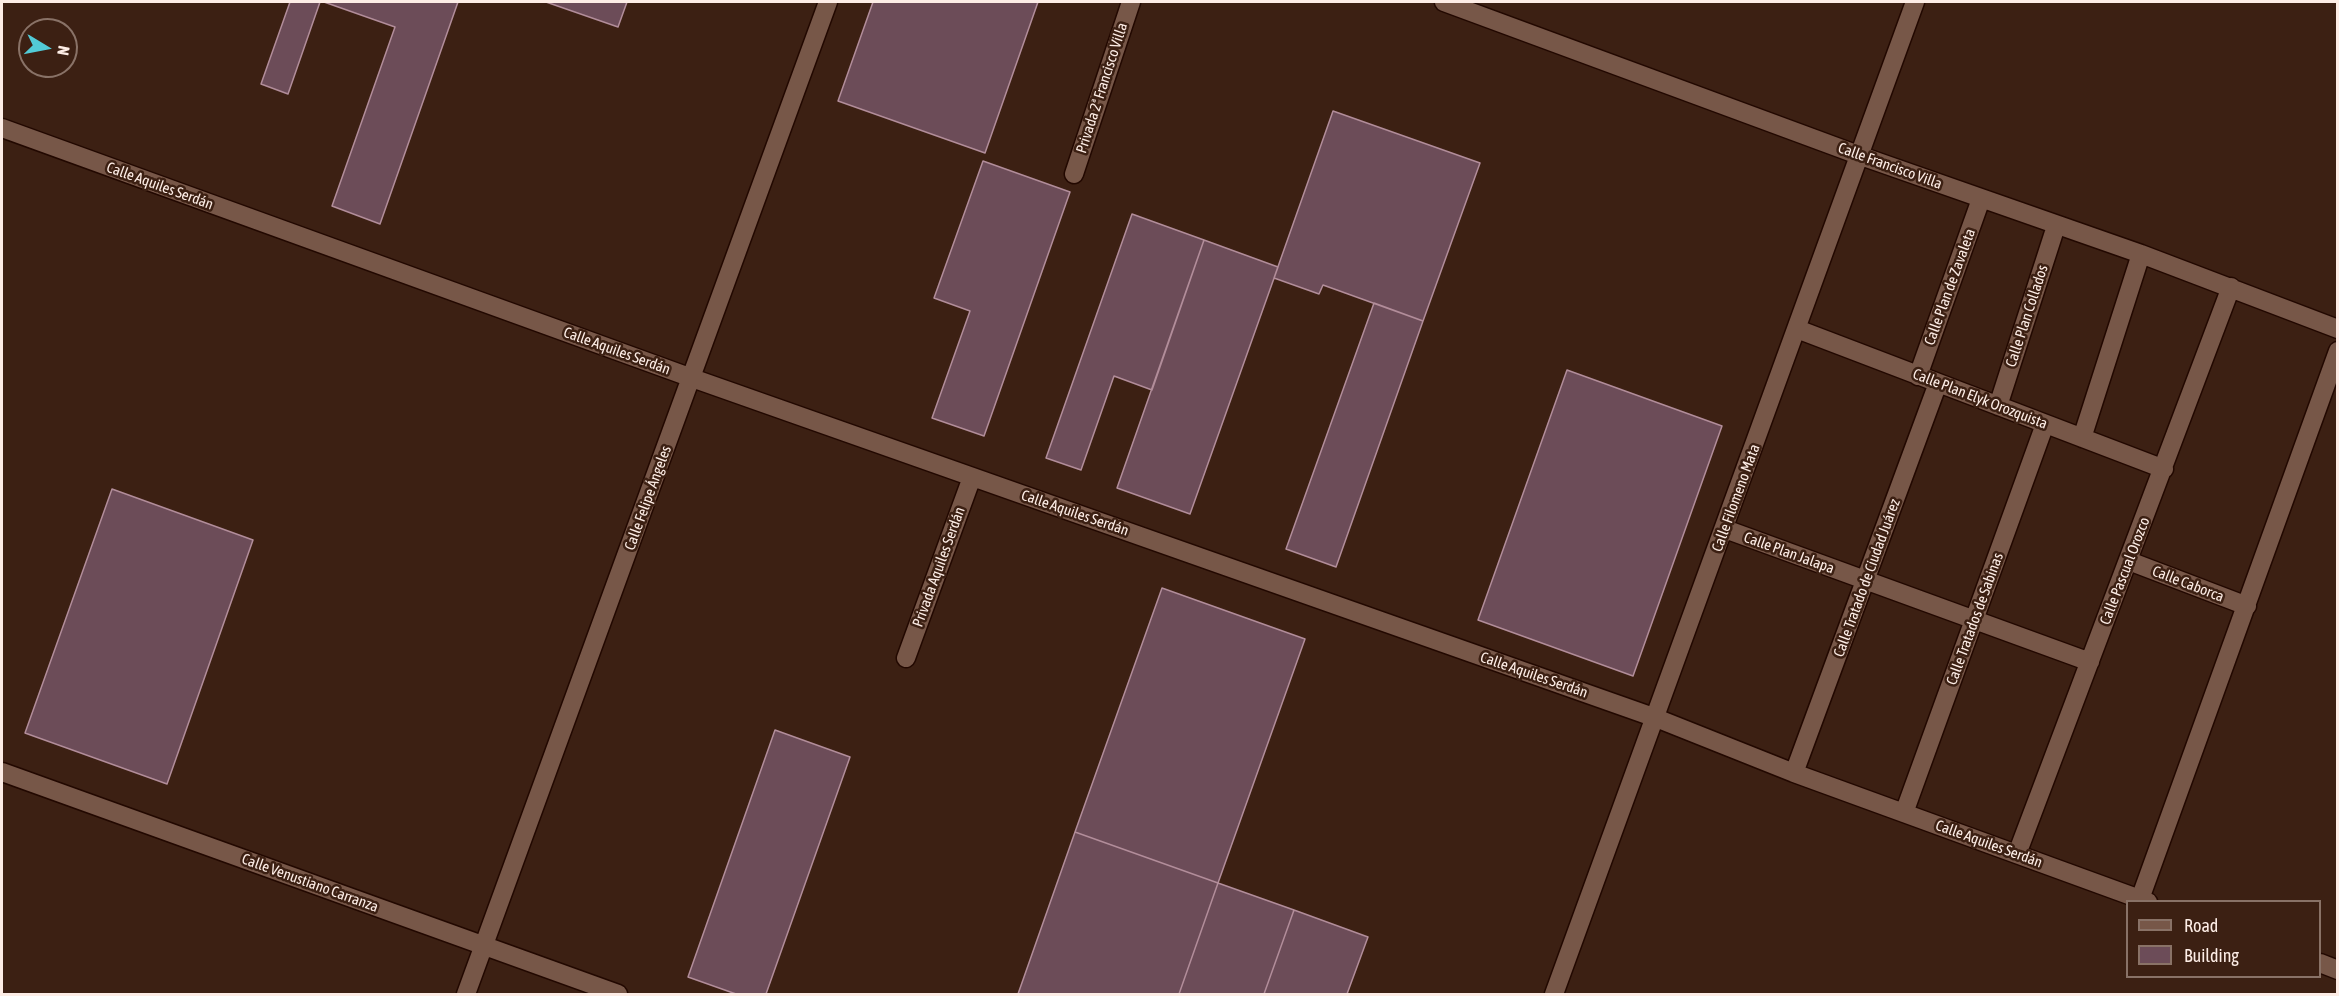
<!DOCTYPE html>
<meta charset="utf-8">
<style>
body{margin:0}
#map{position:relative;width:2339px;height:996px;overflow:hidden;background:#3c2013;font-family:"Asap Condensed",sans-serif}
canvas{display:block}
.frame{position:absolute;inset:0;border:3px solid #fdede6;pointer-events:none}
.legend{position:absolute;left:2126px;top:900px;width:195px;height:78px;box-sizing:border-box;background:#3c2013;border:2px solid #897267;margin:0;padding:8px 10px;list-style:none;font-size:18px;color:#fdede6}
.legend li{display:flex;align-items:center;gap:12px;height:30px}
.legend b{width:30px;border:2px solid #897267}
.north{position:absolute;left:18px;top:18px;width:60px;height:60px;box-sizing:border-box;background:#3c2013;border:2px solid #897267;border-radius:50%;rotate:100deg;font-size:16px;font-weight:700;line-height:24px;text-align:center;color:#fdede6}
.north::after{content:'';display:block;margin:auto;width:21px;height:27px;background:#52cbd7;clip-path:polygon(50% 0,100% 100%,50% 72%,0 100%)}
</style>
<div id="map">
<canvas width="2339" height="996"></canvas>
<div class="frame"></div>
<ul class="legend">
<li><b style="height:8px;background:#775748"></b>Road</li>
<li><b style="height:16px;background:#6c4c58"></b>Building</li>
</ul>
<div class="north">N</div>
</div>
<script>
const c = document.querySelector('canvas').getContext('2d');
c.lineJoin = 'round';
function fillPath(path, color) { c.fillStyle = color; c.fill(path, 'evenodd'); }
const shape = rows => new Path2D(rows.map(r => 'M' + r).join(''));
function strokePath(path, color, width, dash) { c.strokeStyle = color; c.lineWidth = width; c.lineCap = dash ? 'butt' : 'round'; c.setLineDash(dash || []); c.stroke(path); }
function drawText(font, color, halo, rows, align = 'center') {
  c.font = font + ' "Asap Condensed",sans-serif'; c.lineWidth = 5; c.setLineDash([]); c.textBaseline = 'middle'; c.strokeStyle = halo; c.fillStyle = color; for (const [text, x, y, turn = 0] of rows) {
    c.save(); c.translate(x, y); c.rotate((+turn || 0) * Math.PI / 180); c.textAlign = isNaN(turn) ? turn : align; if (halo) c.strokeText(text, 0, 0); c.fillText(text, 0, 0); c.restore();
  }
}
const building = shape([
 [290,2,320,2,288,94,261,84,290,2],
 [324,2,458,2,380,224,332,206,395,27,324,2],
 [546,2,627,2,618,27,546,2],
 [873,2,1038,2,985,153,838,101,873,2],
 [1333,111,1480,163,1423,321,1323,285,1319,294,1274,278,1333,111],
 [983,161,1070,192,984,436,932,418,970,311,934,298,983,161],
 [1132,214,1204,240,1152,390,1114,376,1081,470,1046,458,1132,214],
 [1204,240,1278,267,1190,514,1117,488,1204,240],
 [1374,303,1423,321,1336,567,1286,549,1374,303],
 [1567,370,1722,426,1633,676,1478,620,1567,370],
 [112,489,253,540,167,784,25,733,112,489],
 [1162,588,1305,639,1218,883,1075,832,1162,588],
 [775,730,850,757,766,994,736,994,688,977,775,730],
 [1075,832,1218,883,1179,994,1018,994,1075,832],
 [1218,883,1294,910,1264,994,1179,994,1218,883],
 [1294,910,1368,937,1347,994,1264,994,1294,910]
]);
const minor = shape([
 [1444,2,1861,156,2141,254,2338,329],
 [2,128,692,378,1656,718,1794,773,2148,902],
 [1074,174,1131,2],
 [1797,329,2164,469],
 [1918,376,1981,199],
 [1998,406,2056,226],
 [2082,438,2141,254],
 [1725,529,2090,662],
 [2129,561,2247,606],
 [906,658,972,477],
 [2,772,618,994],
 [1794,773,1938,383],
 [1904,813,2045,424],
 [2017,854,2231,287],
 [2140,899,2338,351],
 [2320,963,2338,970],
 [466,994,828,2],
 [1554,994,1915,2]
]);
const streetNames = [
 ["Privada 2ª Francisco Villa",1102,88,-72],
 ["Calle Francisco Villa",1890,166,20],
 ["Calle Aquiles Serdán",160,186,20],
 ["Calle Plan de Zavaleta",1950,287,-70],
 ["Calle Plan Collados",2027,316,-72],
 ["Calle Aquiles Serdán",617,351,20],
 ["Calle Plan Elyk Orozquista",1980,399,21],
 ["Calle Felipe Ángeles",648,498,-70],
 ["Calle Filomeno Mata",1736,498,-70],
 ["Calle Aquiles Serdán",1075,513,19],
 ["Calle Plan Jalapa",1789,553,20],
 ["Privada Aquiles Serdán",939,567,-70],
 ["Calle Pascual Orozco",2125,571,-69],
 ["Calle Tratado de Ciudad Juárez",1867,578,-70],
 ["Calle Caborca",2188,584,21],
 ["Calle Tratados de Sabinas",1975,619,-70],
 ["Calle Aquiles Serdán",1534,675,19],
 ["Calle Aquiles Serdán",1989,844,20],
 ["Calle Venustiano Carranza",310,883,20]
];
fillPath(building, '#6c4c58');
strokePath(building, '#b28d9a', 1.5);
strokePath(minor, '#220800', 21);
strokePath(minor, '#775748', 18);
drawText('15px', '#fdede6', '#3c2013', streetNames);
</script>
